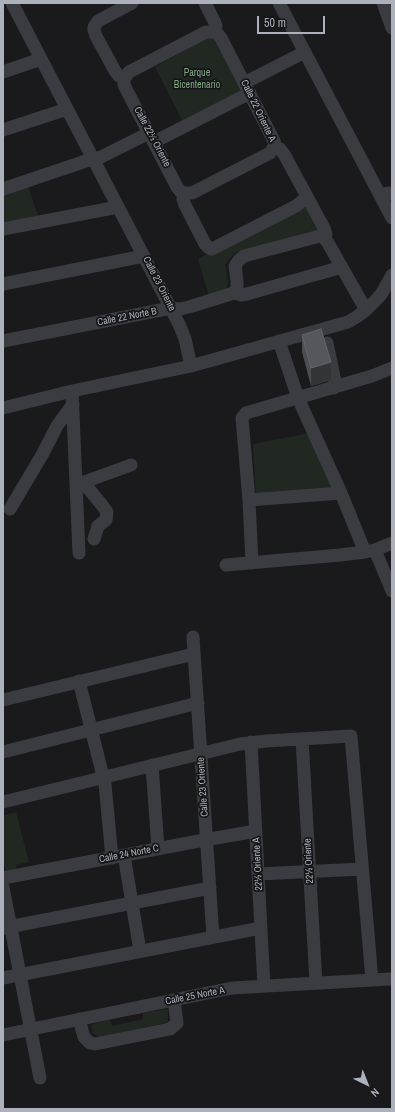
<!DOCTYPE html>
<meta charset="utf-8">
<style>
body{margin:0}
#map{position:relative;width:395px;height:1112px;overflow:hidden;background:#1a1a1d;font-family:"Archivo Narrow",sans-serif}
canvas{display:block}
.frame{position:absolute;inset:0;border:4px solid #acb1bc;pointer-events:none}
.north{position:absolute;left:347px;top:1064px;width:40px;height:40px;-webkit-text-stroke:3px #151518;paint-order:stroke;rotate:137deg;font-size:11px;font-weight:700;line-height:16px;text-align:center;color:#acb1bc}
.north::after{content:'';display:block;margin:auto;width:14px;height:18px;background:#acb1bc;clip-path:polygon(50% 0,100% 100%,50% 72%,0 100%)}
.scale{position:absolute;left:257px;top:16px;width:68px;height:18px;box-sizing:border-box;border:2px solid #acb1bc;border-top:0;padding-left:5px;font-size:12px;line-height:14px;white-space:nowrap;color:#acb1bc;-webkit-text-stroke:3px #151518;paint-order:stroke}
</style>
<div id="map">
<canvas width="395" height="1112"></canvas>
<div class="frame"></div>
<div class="north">N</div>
<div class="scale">50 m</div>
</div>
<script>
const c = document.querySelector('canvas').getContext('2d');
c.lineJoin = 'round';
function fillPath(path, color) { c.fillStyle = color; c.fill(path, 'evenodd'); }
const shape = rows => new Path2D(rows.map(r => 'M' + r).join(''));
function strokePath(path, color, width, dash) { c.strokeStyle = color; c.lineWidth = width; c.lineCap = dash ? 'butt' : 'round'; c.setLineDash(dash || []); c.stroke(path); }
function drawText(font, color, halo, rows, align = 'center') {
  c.font = font + ' "Archivo Narrow",sans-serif'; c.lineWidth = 3.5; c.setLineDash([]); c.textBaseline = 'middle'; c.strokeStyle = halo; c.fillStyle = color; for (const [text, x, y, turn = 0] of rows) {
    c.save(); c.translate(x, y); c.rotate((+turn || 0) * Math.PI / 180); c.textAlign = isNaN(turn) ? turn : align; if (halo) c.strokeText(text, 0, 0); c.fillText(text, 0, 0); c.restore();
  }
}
const green = shape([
 [207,38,212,38,215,40,240,88,240,91,184,120,182,120,155,67],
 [28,186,38,216,3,223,3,195],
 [306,203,321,231,235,253,225,264,228,282,226,293,209,296,198,259],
 [310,433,333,491,256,496,253,444],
 [16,812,29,862,16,865,17,871,6,873,3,859,3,816],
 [168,1009,168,1022,101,1037,93,1034,91,1025,110,1019,112,1026,143,1019,143,1013]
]);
const minor = shape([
 [12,3,179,324,185,339,191,366],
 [205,3,215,23,216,26,214,32],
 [279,3,392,218],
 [383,3,392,28],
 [3,72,41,59],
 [124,79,129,72,206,32,214,32,217,33,221,38,273,139,275,144,274,147],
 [124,79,124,84,125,87,177,187,181,192,184,193],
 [124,79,119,76,115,71,96,36,94,30,94,27,98,21,132,3],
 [244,83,305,52],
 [3,130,67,109],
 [154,142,250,93],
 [274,147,280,149,284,154,324,228,326,234,324,238],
 [3,189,86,161,101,157,149,133],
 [184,193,183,199,185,205,205,244,209,248,212,249,296,206,307,197],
 [184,193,192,193,270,153,274,147],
 [380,195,388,193,392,194],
 [3,229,118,207],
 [3,284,144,256],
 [234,293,237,288,237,281,235,266,239,260,244,256,320,236,324,238,328,243,366,310],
 [3,341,171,308,180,309,189,307,234,293,241,295,247,294,342,267],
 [279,341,298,398,341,493,365,552],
 [327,343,336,386,334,388],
 [72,391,79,553],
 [3,408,72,391,191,366,348,322,358,316,366,310,376,300,382,293,392,275],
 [83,482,102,505,107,512,106,520,98,526,94,539],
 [76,485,131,465],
 [249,500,341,493],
 [10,509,42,455,57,426,73,404],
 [375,550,392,591],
 [252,563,249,500,242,418,246,413,372,376,392,368],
 [226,565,340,555,365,552,375,550,392,543],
 [193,637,213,937],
 [79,681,105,784,112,858],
 [3,700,194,654],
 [302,739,316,983],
 [251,742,264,986],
 [3,752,198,703],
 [152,765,158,849],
 [3,802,240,744,266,741,351,736,372,980],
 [124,855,140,951],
 [258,874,362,869],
 [3,878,199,841,256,831],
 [3,887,40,1078],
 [3,928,210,888],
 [3,978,261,928],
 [79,1019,84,1037,90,1043,95,1044,170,1029,177,1023,174,1000],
 [3,1035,232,988,390,979]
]);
const wall = shape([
 [302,335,331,380,311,386,302,352]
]);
const shadedWall = shape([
 [331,362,331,380,311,386,311,368]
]);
const building = shape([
 [321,329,331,362,311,368,302,335,321,329]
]);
const parkNames = [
 ["Parque",197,73],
 ["Bicentenario",197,85]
];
const streetNames = [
 ["Calle 22 Oriente A",258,111,64],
 ["Calle 22½ Oriente",152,137,62],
 ["Calle 23 Oriente",159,284,63],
 ["Calle 22 Norte B",127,317,-11],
 ["Calle 23 Oriente",203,787,-94],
 ["Calle 24 Norte C",129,854,-11],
 ["22½ Oriente",309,861,-93],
 ["22½ Oriente A",258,864,-93],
 ["Calle 25 Norte A",195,996,-11]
];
fillPath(green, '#202821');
strokePath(minor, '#3b3c42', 13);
fillPath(wall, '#4b4d52');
fillPath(shadedWall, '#333438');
fillPath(building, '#56575d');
strokePath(building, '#63656c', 1);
drawText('10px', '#83a885', '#151518', parkNames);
drawText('10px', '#acb1bc', '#151518', streetNames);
</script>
